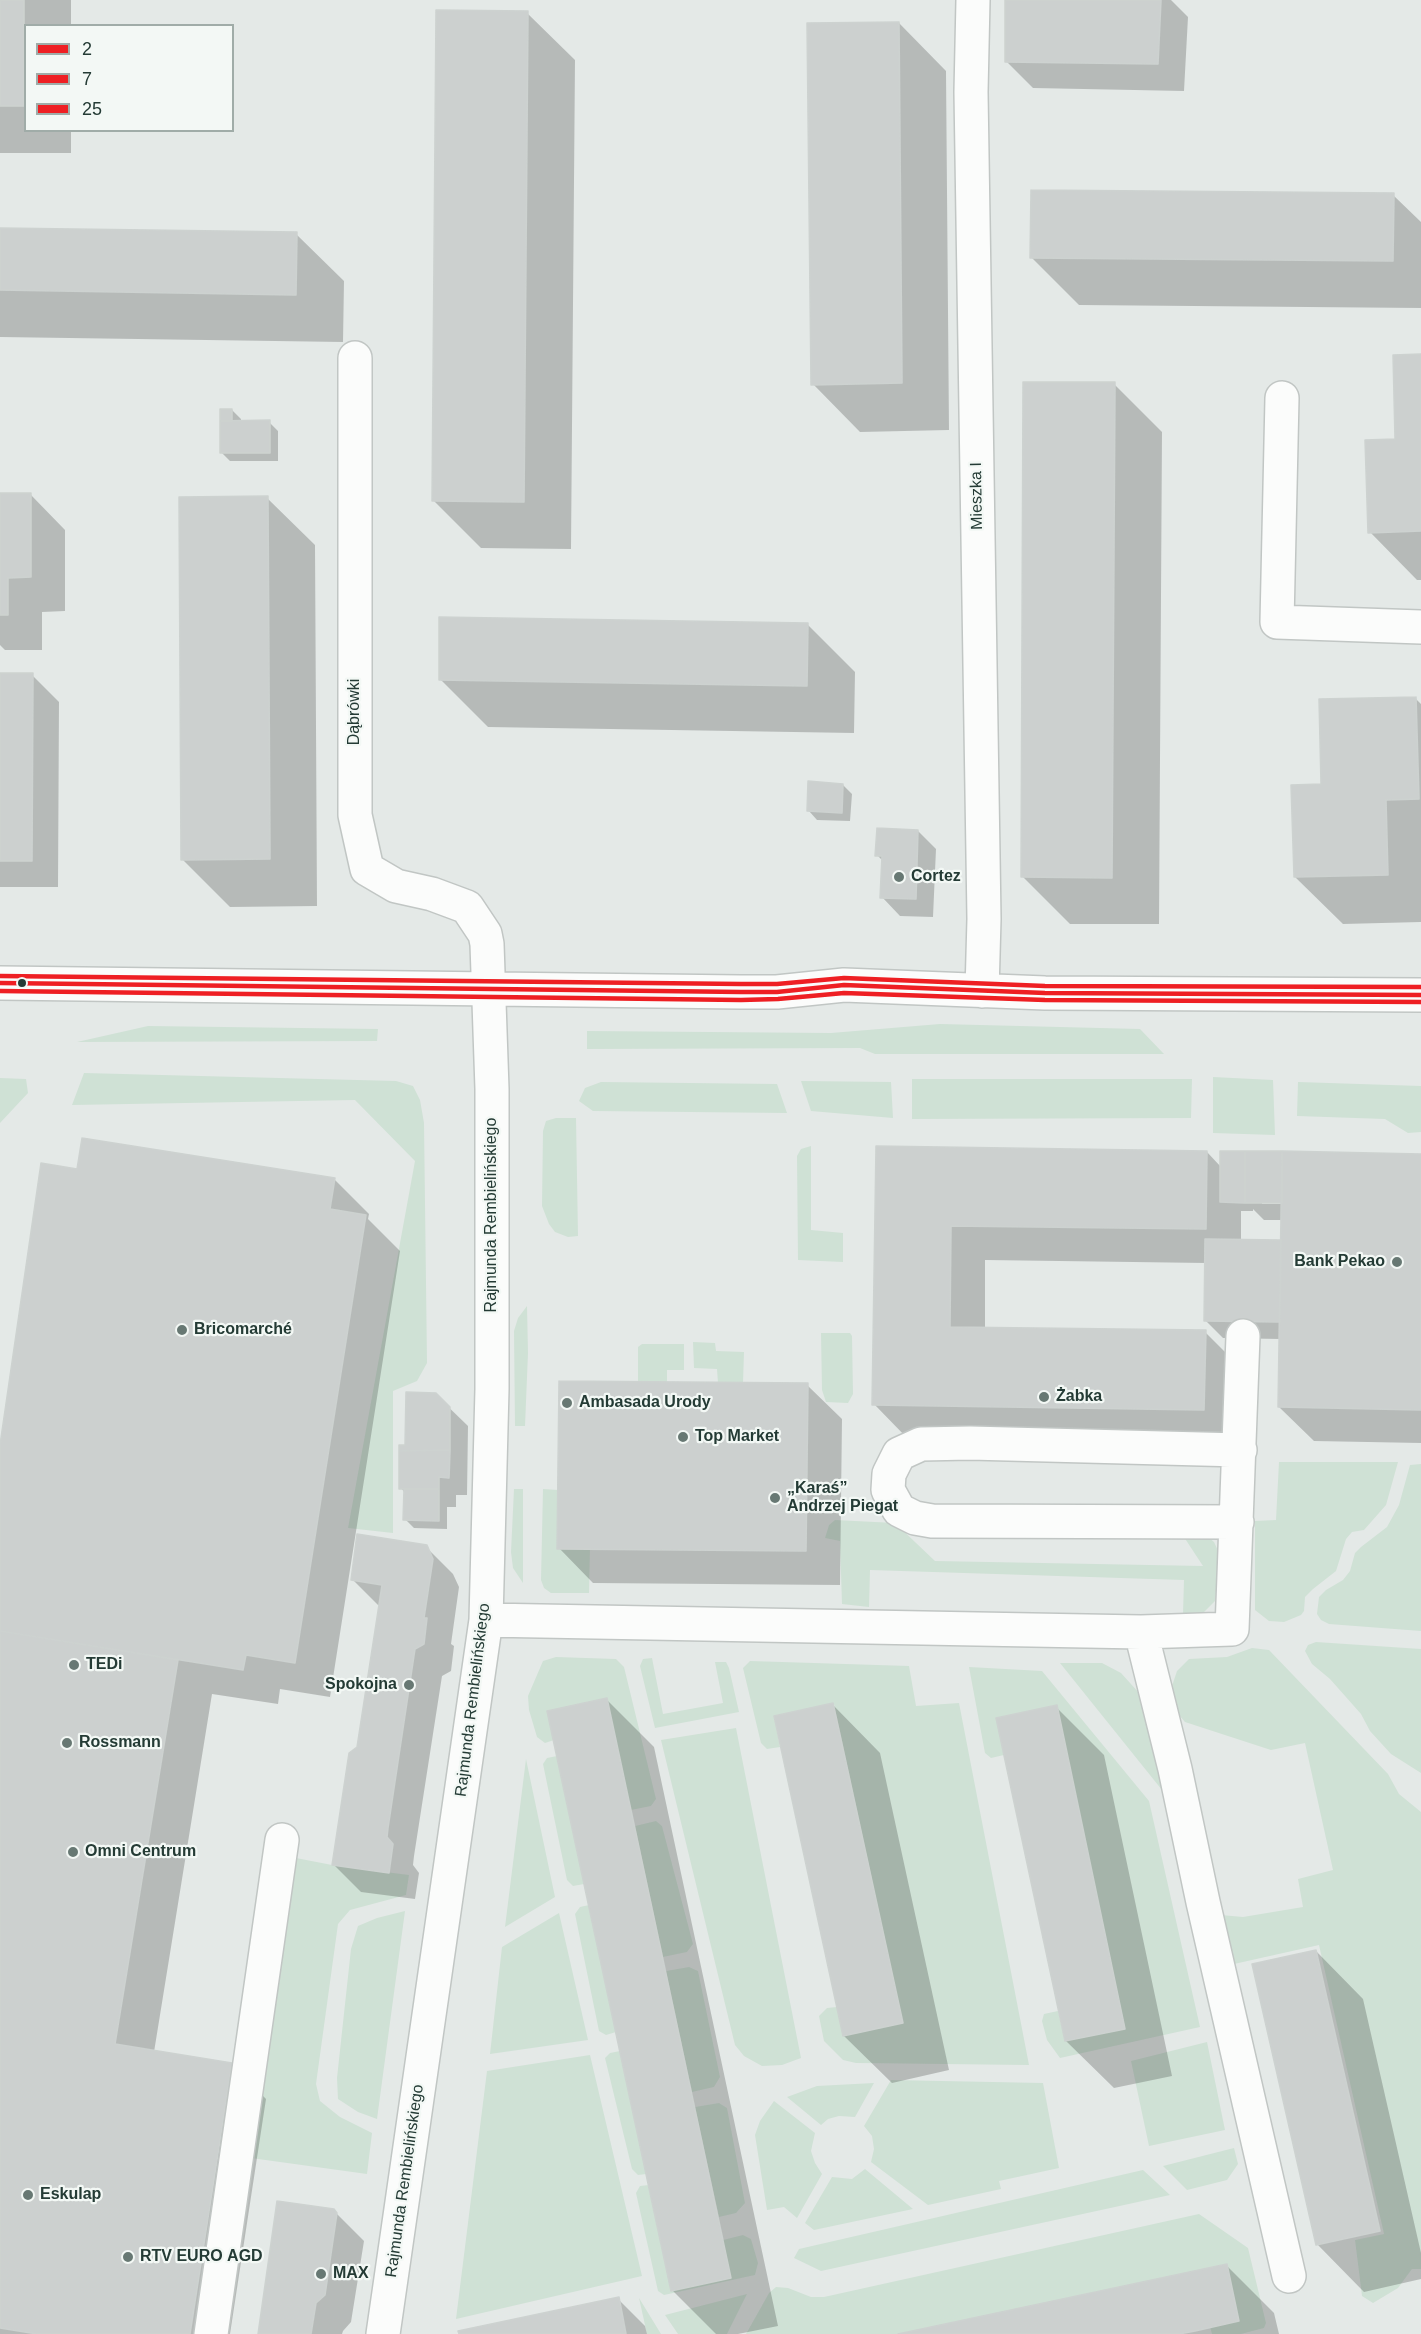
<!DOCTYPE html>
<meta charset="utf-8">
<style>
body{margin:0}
#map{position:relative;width:1421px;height:2334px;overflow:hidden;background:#e4e9e7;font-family:Helvetica,sans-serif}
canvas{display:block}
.legend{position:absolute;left:24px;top:24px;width:210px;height:108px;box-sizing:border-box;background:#f3f8f5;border:2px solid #a0aca8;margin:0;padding:8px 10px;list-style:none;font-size:18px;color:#243b35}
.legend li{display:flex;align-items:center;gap:12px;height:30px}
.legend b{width:30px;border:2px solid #a0aca8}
</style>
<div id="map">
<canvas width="1421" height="2334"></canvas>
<ul class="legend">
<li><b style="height:8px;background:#ee1f23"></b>2</li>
<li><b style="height:8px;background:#ee1f23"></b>7</li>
<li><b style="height:8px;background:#ee1f23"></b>25</li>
</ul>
</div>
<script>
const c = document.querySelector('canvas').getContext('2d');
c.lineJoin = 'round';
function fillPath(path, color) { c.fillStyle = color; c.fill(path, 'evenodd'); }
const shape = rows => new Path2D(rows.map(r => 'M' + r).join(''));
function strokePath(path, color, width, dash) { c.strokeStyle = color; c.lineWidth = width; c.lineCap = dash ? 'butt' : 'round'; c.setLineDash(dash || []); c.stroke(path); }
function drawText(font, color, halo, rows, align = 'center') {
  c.font = font + ' Helvetica,sans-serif'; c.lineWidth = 4.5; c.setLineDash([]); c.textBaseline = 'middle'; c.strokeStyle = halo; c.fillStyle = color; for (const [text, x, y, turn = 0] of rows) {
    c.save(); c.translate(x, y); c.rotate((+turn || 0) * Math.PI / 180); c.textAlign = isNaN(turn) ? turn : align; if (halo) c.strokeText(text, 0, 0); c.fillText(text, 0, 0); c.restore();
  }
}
const green = shape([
 [940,1024,1140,1029,1164,1054,875,1054,860,1048,587,1049,587,1031,831,1033],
 [148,1026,378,1029,377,1041,77,1042],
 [84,1073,396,1081,413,1086,420,1100,424,1123,427,1363,417,1381,393,1391,393,1533,348,1528,415,1161,355,1100,72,1105],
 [1213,1077,1273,1080,1275,1135,1213,1133],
 [0,1078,26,1079,28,1093,0,1123],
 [912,1079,1192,1079,1191,1118,912,1119],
 [801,1081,891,1082,893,1118,811,1111],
 [601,1082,777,1084,787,1113,593,1111,579,1101,585,1088],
 [1298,1082,1421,1086,1421,1132,1408,1133,1385,1119,1297,1116],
 [556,1118,576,1118,578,1236,568,1237,555,1232,549,1224,542,1206,543,1131,546,1121],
 [811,1146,811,1230,843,1233,843,1262,798,1260,797,1156,801,1149],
 [527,1306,528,1353,525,1426,515,1426,514,1331,518,1318],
 [821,1333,850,1333,852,1336,853,1394,848,1403,826,1402,822,1390],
 [693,1342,715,1343,716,1351,744,1352,743,1383,718,1383,717,1369,694,1368],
 [642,1344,684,1344,684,1370,667,1370,667,1382,638,1382,638,1347],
 [1279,1462,1398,1462,1386,1505,1364,1530,1352,1532,1346,1539,1336,1571,1313,1589,1305,1597,1304,1611,1301,1615,1284,1622,1269,1621,1255,1610,1255,1521,1276,1520],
 [1421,1464,1421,1631,1329,1624,1321,1620,1317,1614,1319,1597,1326,1590,1343,1580,1350,1571,1355,1553,1361,1547,1387,1527,1399,1505,1410,1465],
 [514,1489,523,1489,523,1583,513,1568,511,1552],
 [543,1489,558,1490,590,1549,589,1593,551,1593,544,1588,541,1580],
 [835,1520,895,1523,935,1561,1203,1566,1180,1531,1202,1532,1214,1542,1220,1555,1215,1601,1201,1615,1183,1614,1184,1580,870,1570,869,1607,842,1604,840,1541,825,1538,829,1525],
 [1316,1642,1421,1649,1421,1773,1391,1754,1370,1731,1361,1714,1330,1679,1312,1664,1305,1651,1308,1645],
 [1252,1648,1269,1650,1388,1774,1399,1794,1421,1812,1421,2269,1412,2269,1398,2288,1373,2303,1362,2296,1355,2240,1384,2234,1319,1945,1234,1964,1221,1915,1243,1917,1303,1907,1298,1879,1333,1870,1305,1743,1271,1750,1185,1722,1173,1708,1171,1689,1177,1671,1189,1659,1227,1657],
 [556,1657,616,1659,624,1667,656,1799,651,1806,631,1810,607,1698,548,1711,554,1740,545,1743,537,1737,529,1710,528,1696,543,1661],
 [652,1658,663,1714,723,1703,715,1662,726,1662,729,1668,739,1712,655,1728,640,1666,643,1659],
 [750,1661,909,1666,916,1706,959,1703,1029,2065,856,2063,843,2060,824,2041,819,2016,827,2008,837,2007,843,2036,903,2023,834,1704,774,1716,780,1747,767,1749,761,1743,743,1668],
 [1060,1663,1102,1663,1121,1673,1140,1694,1162,1790],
 [969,1667,1042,1671,1149,1801,1200,2027,1060,2058,1047,2040,1042,2021,1044,2014,1058,2011,1065,2041,1125,2028,1057,1706,1004,1755,991,1758,985,1753],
 [736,1728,801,2058,782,2065,762,2066,744,2056,735,2045,661,1740],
 [557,1756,584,1884,573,1886,567,1880,543,1764,547,1758],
 [526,1759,555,1897,505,1927],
 [656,1821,662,1826,693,1944,687,1952,663,1957,635,1826],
 [296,1858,332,1865,409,1875,406,1895,350,1910,338,1924,316,2084,320,2101,340,2117,372,2133,367,2174,251,2158],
 [589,1905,616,2032,606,2035,599,2031,575,1914,580,1907],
 [405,1911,377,2119,358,2112,338,2099,337,2078,351,1949,358,1926,377,1918],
 [559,1913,588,2040,490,2054,502,1947],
 [689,1967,698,1971,720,2077,714,2087,692,2092,666,1971],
 [1207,2042,1225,2130,1149,2146,1131,2061],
 [620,2051,646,2174,638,2175,632,2169,605,2058,610,2053],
 [590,2055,642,2276,456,2319,487,2071],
 [891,2080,1043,2083,1059,2168,999,2181,1001,2189,928,2205,871,2162,874,2149,872,2136,864,2126],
 [874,2083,855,2117,839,2116,828,2119,821,2125,787,2097,817,2086],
 [774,2101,815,2133,811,2151,815,2163,822,2174,797,2218,784,2207,767,2210,755,2135,760,2121],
 [719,2103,727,2108,745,2203,736,2213,719,2217,695,2107],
 [1234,2148,1238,2164,1227,2180,1187,2190,1163,2166],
 [865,2169,913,2209,814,2230,805,2223,832,2177,852,2179],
 [1143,2170,1170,2195,821,2271,794,2258,799,2249],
 [649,2185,671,2291,731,2278,723,2240,743,2235,751,2239,758,2263,755,2275,664,2295,658,2291,636,2193,640,2186],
 [1199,2214,1248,2248,1266,2323,1264,2328,1241,2334,1212,2334,1210,2327,1239,2321,1227,2264,898,2334,746,2334,769,2293,776,2287,788,2288,811,2297,824,2297],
 [747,2294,727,2334,678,2334,665,2315],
 [639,2298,661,2334,647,2334]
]);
const shadow = shape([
 [0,0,71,0,71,26,26,26,26,130,71,130,71,153,0,153],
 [1007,0,1171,0,1188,17,1184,91,1033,88,1006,61],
 [527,13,575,60,571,549,481,548,433,500],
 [899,23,946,71,949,430,860,432,813,384],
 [1393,195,1421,222,1421,308,1079,305,1031,257],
 [0,229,296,234,344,281,343,342,0,337],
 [1421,356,1421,580,1417,580,1370,532],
 [1114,384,1162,432,1159,924,1070,924,1022,876],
 [232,410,241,419,241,422,269,422,278,431,278,461,230,461,221,452],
 [0,495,31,495,65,530,65,611,42,612,42,650,5,650,0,645],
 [267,498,315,545,317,906,230,907,183,860],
 [807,624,855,672,854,733,488,727,440,679],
 [0,675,32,675,59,702,58,887,0,887],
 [1415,698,1421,704,1421,922,1343,924,1295,877,1323,785],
 [843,785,852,794,850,821,817,820,809,811],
 [918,831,936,849,933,917,900,916,882,897,883,861,877,855],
 [877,1148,1207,1152,1221,1167,1421,1155,1421,1443,1314,1441,1279,1407,1280,1339,1223,1338,1205,1320,1206,1263,985,1260,985,1329,1205,1332,1240,1367,1238,1444,908,1439,874,1404],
 [1262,1201,1289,1201,1289,1204,1262,1204],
 [1253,1209,1264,1220,1283,1220,1282,1242,1241,1241,1241,1211,1253,1211],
 [78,1170,334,1179,369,1214,368,1219,400,1251,330,1697,280,1689,278,1704,212,1694,154,2052,232,2064,266,2099,230,2334,0,2334,0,1455],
 [807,1385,842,1419,840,1585,593,1583,559,1548],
 [435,1394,468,1426,467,1495,456,1495,456,1507,447,1507,447,1529,414,1528,405,1519,405,1493,401,1488,407,1447],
 [426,1547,453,1574,459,1587,451,1644,454,1646,451,1671,442,1676,414,1856,413,1865,419,1873,415,1899,361,1892,334,1865,358,1748,380,1607,352,1579],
 [607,1700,654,1747,778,2326,738,2334,716,2334,672,2290],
 [833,1705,880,1753,949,2070,892,2083,844,2036],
 [1056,1707,1104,1755,1172,2076,1114,2088,1066,2041],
 [1316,1951,1363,1999,1421,2253,1421,2279,1364,2292,1317,2244],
 [333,2210,364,2241,351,2322,343,2331,342,2334,259,2334],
 [1227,2266,1274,2313,1279,2334,905,2334],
 [618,2299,645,2326,647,2334,460,2334]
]);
const building = shape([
 [0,0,24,0,24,106,0,106,0,0],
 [1005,0,1161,0,1158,64,1005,62,1005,0],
 [436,10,528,11,524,502,432,501,436,10],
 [899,22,902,383,811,385,807,23,899,22],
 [1031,190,1394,193,1393,261,1030,258,1031,190],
 [0,228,297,232,296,295,0,290,0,228],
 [1421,354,1421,531,1368,533,1365,440,1395,439,1393,355,1421,354],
 [1023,382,1115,382,1112,878,1021,877,1023,382],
 [220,409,232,409,232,421,220,421,220,409],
 [270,420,270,453,220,453,220,421,270,420],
 [0,493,31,493,31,577,8,578,8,615,0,615,0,493],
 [268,496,270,859,181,860,179,497,268,496],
 [439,617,808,623,807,686,439,680,439,617],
 [0,673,33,673,32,861,0,861,0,673],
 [1416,697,1419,799,1386,800,1388,875,1294,877,1291,785,1321,784,1319,699,1416,697],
 [808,781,843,784,842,813,807,811,808,781],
 [877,828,918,830,916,899,880,898,882,856,875,856,877,828],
 [82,1138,335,1178,330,1209,366,1215,295,1663,246,1655,243,1670,0,1631,0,1445,41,1163,77,1169,82,1138],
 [876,1146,1207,1151,1206,1229,951,1226,950,1327,1206,1330,1204,1410,872,1405,876,1146],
 [1220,1151,1245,1151,1245,1203,1220,1202,1220,1151],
 [1245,1151,1282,1151,1282,1203,1245,1203,1245,1151],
 [1282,1151,1421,1154,1421,1410,1278,1407,1282,1151],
 [1205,1239,1281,1240,1280,1322,1204,1321,1205,1239],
 [559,1381,808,1383,806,1551,557,1549,559,1381],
 [406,1392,436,1393,450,1407,450,1450,399,1451,399,1445,405,1445,406,1392],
 [450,1450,449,1478,439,1477,439,1489,399,1489,399,1451,450,1450],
 [404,1489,439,1489,439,1521,403,1520,404,1489],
 [357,1534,427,1545,433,1559,424,1618,427,1618,424,1644,415,1649,388,1828,387,1837,393,1844,389,1873,332,1865,349,1753,357,1747,382,1585,351,1580,357,1534],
 [0,1631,178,1660,115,2044,232,2063,190,2334,37,2334,0,2328,0,1631],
 [607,1698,731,2278,671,2291,547,1711,607,1698],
 [833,1703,903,2023,843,2036,774,1716,833,1703],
 [1057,1705,1125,2029,1065,2041,996,1718,1057,1705],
 [1316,1950,1380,2231,1316,2245,1252,1964,1316,1950],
 [277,2201,334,2209,337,2213,325,2295,316,2303,311,2334,258,2334,277,2201],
 [1227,2264,1239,2321,1195,2331,1179,2334,898,2334,1227,2264],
 [619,2297,626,2334,459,2334,458,2331,619,2297]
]);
const minor = shape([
 [973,0,971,92,984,919,982,991],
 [355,358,355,815,367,869,396,886,432,894,467,907,485,934,487,944,492,1089,492,1389,486,1620,383,2334],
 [1282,398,1277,622,1421,627],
 [0,983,741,992,777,992,844,985,1045,993,1421,995],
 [1237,1522,932,1521,915,1518,899,1510,888,1490,889,1474,899,1454,921,1444,970,1443,1240,1450],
 [486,1620,1141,1632,1232,1629,1243,1336],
 [1141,1632,1175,1769,1203,1902,1289,2276],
 [211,2334,282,1840]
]);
const bus1 = shape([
 [0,983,741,992,777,992,844,985,1045,993,1421,995]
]);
const bus2 = shape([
 [0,991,741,1000,778,999,844,993,1045,1000,1421,1002]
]);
const bus3 = shape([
 [0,976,741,984,777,984,844,978,1045,986,1421,987]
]);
const markers = [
 [899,877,6,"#677873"],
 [22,983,5,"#243b35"],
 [1397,1262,6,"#677873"],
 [182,1330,6,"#677873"],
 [1044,1397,6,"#677873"],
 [567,1403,6,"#677873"],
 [683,1437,6,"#677873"],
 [775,1498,6,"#677873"],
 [74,1665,6,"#677873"],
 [409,1685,6,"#677873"],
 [67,1743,6,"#677873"],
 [73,1852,6,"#677873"],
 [28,2195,6,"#677873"],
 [128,2257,6,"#677873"],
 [321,2274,6,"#677873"]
];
const streetNames = [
 ["Mieszka I",977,496,-91],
 ["Dąbrówki",355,712,-90],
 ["Rajmunda Rembielińskiego",492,1215,-90],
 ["Rajmunda Rembielińskiego",473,1700,-83],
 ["Rajmunda Rembielińskiego",405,2181,-82]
];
const poiNames = [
 ["Cortez",911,877],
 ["Bank Pekao",1385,1262,"right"],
 ["Bricomarché",194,1330],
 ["Żabka",1056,1397],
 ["Ambasada Urody",579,1403],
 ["Top Market",695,1437],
 ["„Karaś”",787,1489],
 ["Andrzej Piegat",787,1507],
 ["TEDi",86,1665],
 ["Spokojna",397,1685,"right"],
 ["Rossmann",79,1743],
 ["Omni Centrum",85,1852],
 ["Eskulap",40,2195],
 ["RTV EURO AGD",140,2257],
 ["MAX",333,2274]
];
fillPath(green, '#cfe1d5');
fillPath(shadow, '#0003');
fillPath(building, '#ccd0cf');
strokePath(building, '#cdd2d0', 1.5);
strokePath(minor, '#c1c6c4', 36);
strokePath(minor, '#fbfcfb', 33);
strokePath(bus1, '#ee1f23', 4.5);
strokePath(bus2, '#ee1f23', 4.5);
strokePath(bus3, '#ee1f23', 4.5);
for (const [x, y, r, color] of markers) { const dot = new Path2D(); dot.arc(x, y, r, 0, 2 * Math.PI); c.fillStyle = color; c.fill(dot); strokePath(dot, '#f3f8f5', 2); }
drawText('16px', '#243b35', '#f3f8f5', streetNames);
drawText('bold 16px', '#243b35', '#f3f8f5', poiNames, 'left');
</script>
